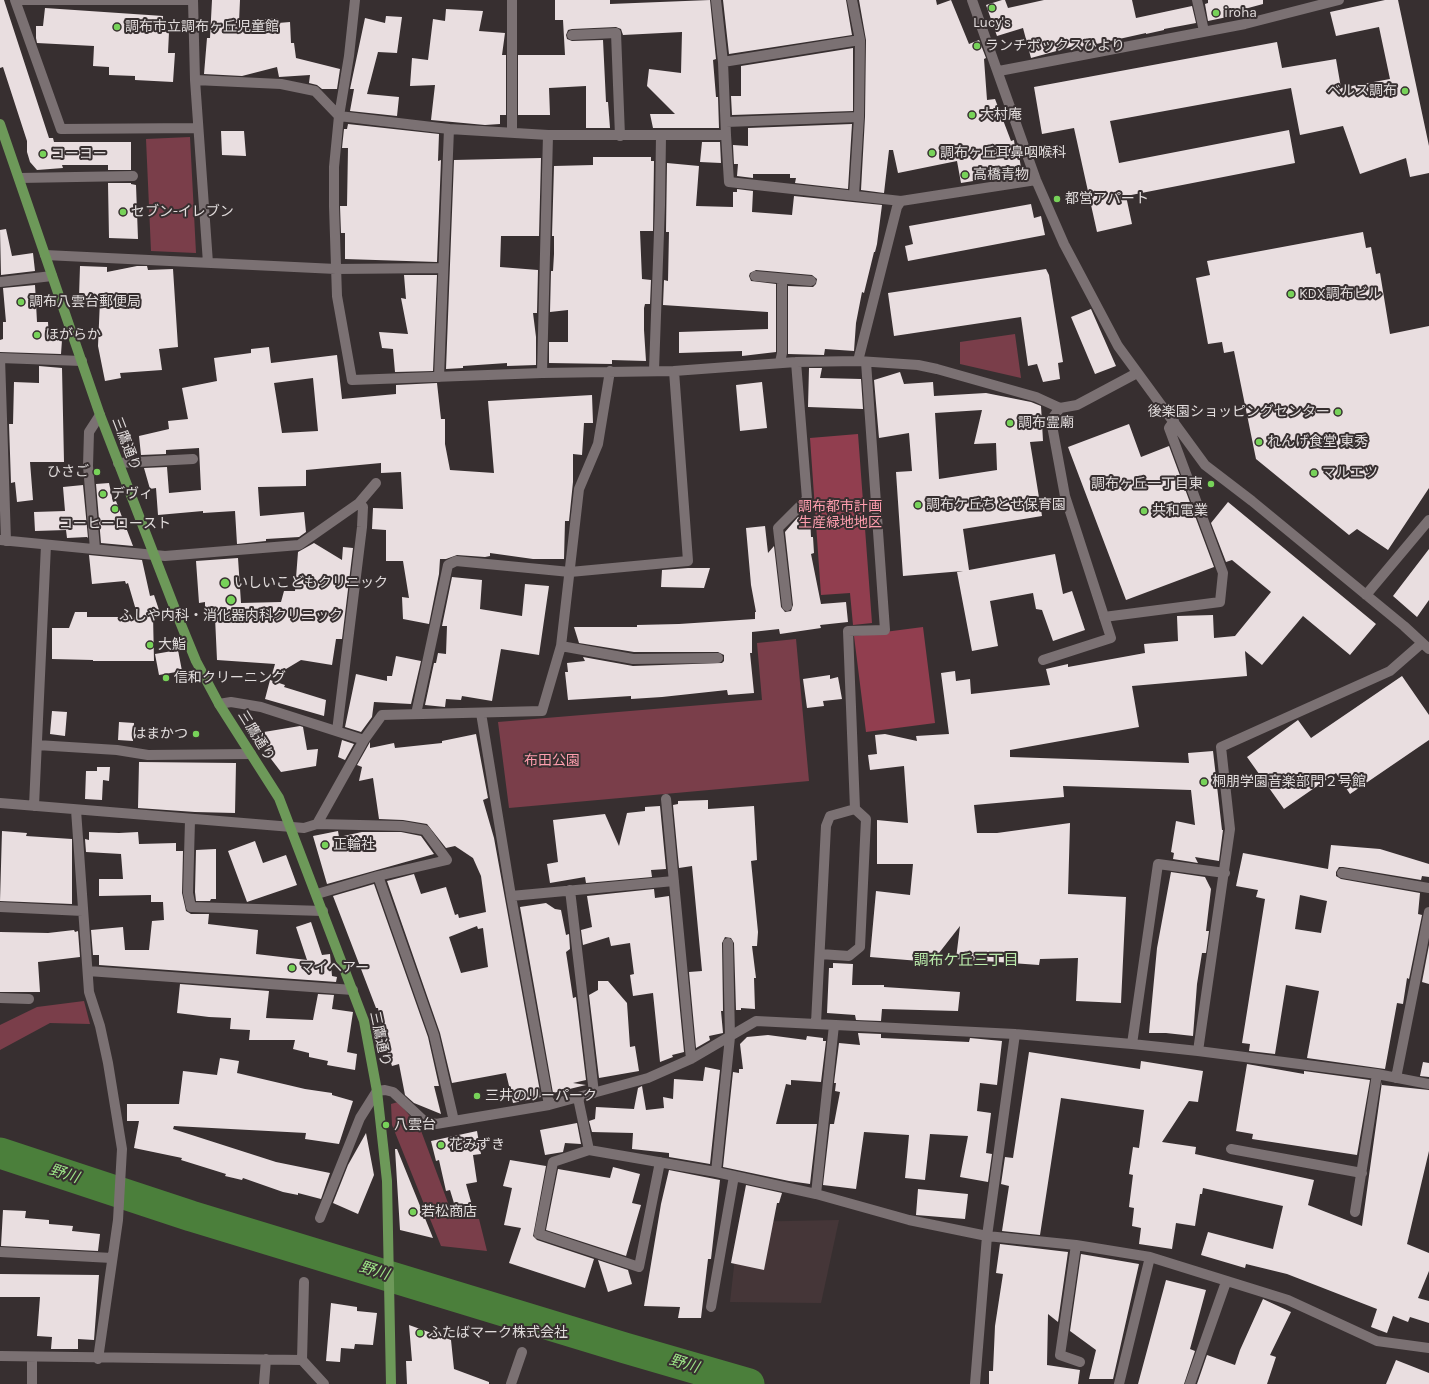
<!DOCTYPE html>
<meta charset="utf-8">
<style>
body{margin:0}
canvas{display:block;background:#372f30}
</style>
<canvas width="1429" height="1384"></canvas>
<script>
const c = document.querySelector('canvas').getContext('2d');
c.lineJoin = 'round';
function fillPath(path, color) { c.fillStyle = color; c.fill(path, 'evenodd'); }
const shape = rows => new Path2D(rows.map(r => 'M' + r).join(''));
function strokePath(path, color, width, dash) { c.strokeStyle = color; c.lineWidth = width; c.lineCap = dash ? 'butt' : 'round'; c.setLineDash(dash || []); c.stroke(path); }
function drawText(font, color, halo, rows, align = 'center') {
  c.font = font + ' Karla,"Noto Sans JP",sans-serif'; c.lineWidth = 4; c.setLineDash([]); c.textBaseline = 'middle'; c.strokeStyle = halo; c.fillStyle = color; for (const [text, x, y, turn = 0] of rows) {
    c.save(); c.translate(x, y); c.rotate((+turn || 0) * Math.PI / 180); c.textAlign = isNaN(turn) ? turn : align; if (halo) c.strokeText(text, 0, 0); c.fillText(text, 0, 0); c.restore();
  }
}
const built = shape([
 [839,1220,821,1303,730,1302,739,1222]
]);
const green = shape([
 [190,137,196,253,151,251,146,139],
 [1015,334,1021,378,960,364,960,342],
 [796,639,809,781,509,808,498,722,762,700,757,643],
 [84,1001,90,1024,50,1023,0,1050,0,1025,37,1007],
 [398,1102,420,1128,454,1219,479,1219,487,1251,441,1246,392,1125,391,1104]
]);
const forest = shape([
 [858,434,872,623,853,625,850,593,821,595,810,438],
 [923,627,935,723,866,732,854,636]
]);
const river = shape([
 [0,1153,191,1216,625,1348,749,1384]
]);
const building = shape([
 [0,0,4,0,49,138,53,138,54,142,131,142,131,170,108,170,108,165,62,165,63,168,37,170,30,162,27,152,27,141,3,67,0,68],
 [212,0,240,0,239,22,277,18,278,23,290,22,291,43,294,43,296,58,340,69,337,89,322,89,317,85,309,83,310,75,279,77,277,67,242,76,204,74,207,38,210,38],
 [555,0,610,0,610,4,710,0,716,59,713,60,716,97,718,97,719,128,653,128,650,114,675,114,647,86,649,69,681,73,682,32,623,35,621,29,616,27,572,29,568,30,566,35,567,39,572,41,603,40,606,102,608,102,610,128,586,128,586,86,549,88,550,115,518,115,518,55,565,55,563,20,555,20],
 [723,0,846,0,852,35,729,54],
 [859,0,936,0,937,5,951,0,969,44,979,40,986,58,984,59,987,100,995,99,1011,141,1014,140,1016,156,1019,156,1022,173,961,183,957,161,898,173,893,150,889,150,884,193,861,190,865,117,866,40],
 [1002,0,1005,0,1008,8,1044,0,1132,0,1136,18,1192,6,1196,23,1164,29,1164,30,1146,34,1146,33,1092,45,1072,48,1071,47,1031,58,1023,28,997,36,986,5],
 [1208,0,1263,0,1263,4,1226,14,1227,17,1208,21,1205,4,1208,3],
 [1385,0,1398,0,1429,146,1429,173,1410,177,1406,158,1360,174,1343,126,1300,135,1291,88,1110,121,1119,163,1289,130,1295,163,1126,196,1132,224,1097,232,1074,128,1042,134,1034,87,1277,42,1282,68,1336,59,1341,88,1390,79,1379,27,1336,36,1330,12],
 [45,8,163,16,162,31,169,32,168,53,175,53,173,82,135,80,135,76,109,75,109,67,93,66,94,46,37,43,36,38,36,26,43,26],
 [446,9,483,11,479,31,505,33,502,55,506,55,506,115,500,115,500,124,485,125,431,120,435,85,410,86,412,58,428,60,433,19,445,21],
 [386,16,402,17,397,53,378,52,367,94,399,97,397,116,350,111,354,89,350,89,365,18,385,23],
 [853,48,853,111,732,115,731,96,741,96,741,66],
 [348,124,439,134,438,161,441,160,437,262,345,259,345,233,341,233,340,206,347,206,348,148,342,148,344,129,347,129],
 [852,124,848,189,795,183,796,178,790,178,790,174,753,174,753,178,737,176,738,164,734,164,733,145,748,146,748,128],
 [221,131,244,131,246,156,222,155],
 [702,142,720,142,721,163,700,162],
 [593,157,651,157,651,161,654,161,653,231,640,231,642,279,651,280,650,304,645,304,644,308,644,330,646,361,612,360,612,364,549,363,549,342,568,342,568,310,550,312,551,271,553,271,554,254,554,236,552,236,554,166,593,165],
 [541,158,539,236,501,236,500,267,538,270,537,313,533,313,536,337,536,365,507,366,507,363,463,366,463,368,446,369,454,160],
 [667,163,699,166,696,206,733,207,733,192,737,192,737,189,753,191,752,212,792,215,794,196,882,205,877,244,875,252,874,252,864,293,862,292,856,323,854,351,825,349,824,355,788,354,788,286,813,287,816,284,817,279,812,275,756,270,750,273,749,276,751,281,776,284,776,352,742,356,742,351,679,353,679,332,768,329,768,312,663,305,664,280,668,281,669,232,666,232],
 [108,183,131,183,131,184,136,185,138,239,109,238],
 [1031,204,1034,218,1041,216,1045,235,908,261,905,246,913,244,909,226],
 [6,229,12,256,33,253,35,271,1,275,0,230],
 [1363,232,1366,248,1371,247,1376,274,1380,273,1390,334,1429,326,1429,488,1388,550,1357,529,1349,535,1256,459,1234,351,1224,353,1222,342,1208,344,1196,278,1210,275,1207,261],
 [80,266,107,267,107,272,137,266,147,266,148,270,173,269,178,347,159,349,162,370,120,373,121,378,105,381,98,346,100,300,89,300,88,296,79,297],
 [1046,269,1049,275,1063,362,1058,363,1060,379,1043,382,1037,364,1028,366,1021,317,894,336,888,293],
 [404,275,437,275,433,371,395,372,393,349,382,348,379,332,408,334,401,298,406,299],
 [35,285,37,322,48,322,49,339,62,340,61,354,0,352,0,340,3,339,3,322,6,322,3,288],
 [1091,309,1116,366,1095,374,1071,317],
 [269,347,271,363,337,355,342,399,396,394,396,385,437,383,441,419,445,419,445,444,450,470,494,473,488,401,592,395,593,423,584,423,582,455,573,454,573,482,569,521,565,521,564,559,533,559,490,553,490,556,485,557,457,555,446,559,440,559,439,574,429,624,403,619,402,597,409,598,403,561,386,561,386,530,372,529,373,508,403,509,401,472,381,473,381,463,306,470,306,486,258,487,260,516,304,512,306,532,299,537,266,539,266,541,237,544,235,511,203,513,203,511,158,515,156,488,150,489,144,468,167,467,169,493,201,490,199,448,166,450,166,454,141,455,139,436,169,429,168,421,188,419,182,388,217,381,214,358,251,353,251,349],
 [313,378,318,431,282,433,274,383],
 [39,366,62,368,64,462,30,462,33,500,17,502,15,482,11,483,9,424,13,424,14,382,39,383],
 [809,368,822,368,820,378,861,379,863,409,808,407],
 [900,372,904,384,933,382,934,396,986,393,1031,402,1041,406,1043,441,1030,442,1042,516,963,529,969,570,1055,554,1063,594,1072,591,1085,630,1053,641,1042,610,1036,609,1033,593,990,601,998,646,972,651,957,572,963,571,903,576,896,472,912,471,909,433,879,438,874,380],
 [982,410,974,444,996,443,997,470,939,479,935,413],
 [762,382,767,428,740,431,736,385],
 [1129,424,1141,457,1169,446,1214,567,1126,600,1068,447],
 [109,483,113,502,116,501,133,546,101,543,96,484],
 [83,485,88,538,87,537,67,538,66,530,35,531,34,512,65,511,63,487],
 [1228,502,1376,624,1350,655,1303,616,1262,665,1245,651,1247,676,1132,686,1139,727,1010,750,1010,757,1189,763,1188,753,1213,751,1222,830,1223,830,1219,861,1195,857,1198,863,1173,859,1174,853,1171,852,1176,821,1195,825,1191,790,1063,786,1064,797,974,805,977,833,997,833,1070,823,1068,894,1126,897,1121,1003,1076,1001,1078,958,1040,959,1039,965,956,959,960,926,932,962,870,957,876,891,910,895,913,864,877,864,877,820,908,823,904,766,870,770,868,755,877,754,875,735,885,734,917,741,916,736,949,734,941,673,955,671,956,681,970,679,971,694,1050,685,1046,669,1068,664,1068,667,1145,653,1144,644,1178,641,1177,616,1213,615,1214,638,1235,636,1271,592,1232,560,1226,562,1211,523],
 [798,517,810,517,811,537,813,537,814,553,811,554,821,604,846,602,848,622,820,625,821,628,780,634,779,629,752,632,752,653,750,653,754,693,728,695,727,690,662,697,631,699,631,696,568,700,565,672,568,672,567,663,585,661,583,657,633,666,722,663,724,661,724,655,718,652,634,652,579,643,574,627,637,627,637,625,679,624,755,619,755,612,756,612,751,585,746,528,765,526,768,553,774,546,781,607,785,612,791,611,793,605,785,532],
 [314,543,342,560,343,547,353,548,342,639,336,639,332,665,301,660,271,678,275,664,217,660,215,617,205,617,205,602,199,603,196,561,238,558,241,603,281,602,284,591,295,591,298,552],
 [1429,549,1429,600,1417,617,1393,596],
 [89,555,142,560,150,596,154,595,160,613,153,615,154,661,93,661,93,660,52,659,52,628,69,628,75,612,87,612,87,617,138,617,128,583,126,584,125,581,92,584],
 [688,568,710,568,704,588,661,587,662,570],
 [452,577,482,580,480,609,522,616,525,584,549,586,539,655,501,649,492,701,462,696,461,700,446,699,445,707,425,705,434,663,436,663,438,653,446,654,447,626,442,626],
 [178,650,182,671,159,675,155,654],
 [396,656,421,661,411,704,374,702,372,717,361,732,345,727,356,674,387,681,387,676,392,676],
 [830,675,830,679,838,677,842,699,823,701,824,706,807,708,803,679],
 [1402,676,1429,715,1429,740,1350,794,1336,773,1284,809,1247,757,1298,720,1311,738],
 [270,680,285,685,284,687,326,700,324,716,265,699],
 [52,711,67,712,65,736,50,734],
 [119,722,134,723,133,741,118,740],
 [300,726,303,727,307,750,318,749,316,766,281,772,268,755,264,732],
 [476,734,488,798,483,800,494,838,541,1097,513,1103,506,1073,452,1083,440,1033,387,881,414,874,421,894,446,887,455,915,458,914,459,918,486,912,481,876,473,858,455,846,446,848,427,824,403,820,379,819,373,778,359,781,362,767,357,765,370,742,370,748,394,743,395,748,442,743,442,741],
 [477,926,478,929,483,928,488,967,461,973,449,937],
 [342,740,354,744,345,760,338,757],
 [139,762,236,763,235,813,195,812,138,808],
 [97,767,110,767,109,781,103,780,102,800,85,799,86,771,97,771],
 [708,800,708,809,754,806,757,860,751,861,758,932,757,946,752,946,756,978,754,978,755,1009,741,1008,741,1010,736,1010,734,943,731,938,725,937,722,943,723,1011,721,1011,723,1033,709,1036,710,1040,696,1048,689,972,702,971,692,866,679,868,673,805,678,804,678,801],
 [660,806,666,869,651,870,652,877,586,883,585,877,550,883,547,864,558,862,553,820,605,814,619,846,627,813,645,811,645,807],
 [2,831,27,833,26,836,72,839,72,904,0,901],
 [338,831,339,837,362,832,401,832,421,836,434,854,327,884,313,836],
 [89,832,119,833,138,832,139,844,176,843,176,851,183,851,182,893,186,911,191,914,209,914,208,924,258,930,256,954,307,960,296,927,311,922,322,955,330,954,332,976,337,977,336,982,99,965,99,955,93,955,91,930,123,927,125,950,149,950,152,921,164,920,163,902,151,902,151,895,99,896,99,879,123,879,121,854,86,852,85,839,89,840],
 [255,841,263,863,286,855,297,885,247,902,228,851],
 [1331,845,1380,849,1429,864,1429,877,1422,876,1421,880,1343,867,1339,867,1336,872,1336,876,1341,879,1420,893,1418,914,1422,915,1409,979,1407,978,1403,1004,1397,1003,1385,1069,1307,1058,1319,991,1286,985,1275,1054,1249,1051,1250,1044,1242,1043,1265,899,1256,897,1258,890,1236,886,1243,853,1328,869],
 [1300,895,1327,901,1321,933,1295,929],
 [216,849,216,899,211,899,210,901,196,901,195,892,196,850],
 [1171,872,1205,877,1211,889,1206,931,1209,931,1206,953,1202,953,1197,984,1193,1036,1166,1033,1149,1033,1157,948],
 [374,884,428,1037,439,1086,434,1086,441,1114,414,1103,405,1095,399,1064,392,1066,383,1038,378,1008,376,1008,333,896],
 [654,889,655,898,669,896,684,1052,672,1055,673,1057,660,1062,653,993,633,996,630,975,634,974,630,943,611,946,609,937,583,945,581,930,592,927,587,896],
 [546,903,555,909,561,910,566,935,569,934,570,949,566,952,573,998,576,997,586,1080,573,1083,586,1085,553,1093,520,907],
 [74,930,75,932,78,931,80,957,38,962,40,992,0,992,0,932,48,933],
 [1429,945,1429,984,1422,982],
 [833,963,853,964,852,985,884,985,884,987,960,992,958,1011,882,1009,881,1021,856,1020,855,1015,827,1013,829,968,833,968],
 [598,981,608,981,627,1003,630,1047,635,1046,639,1071,599,1078,589,995,598,990],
 [180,984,269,991,266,1018,313,1020,318,994,334,995,332,1009,353,1012,347,1052,357,1054,355,1070,327,1065,328,1061,309,1057,309,1053,293,1049,295,1040,249,1040,250,1030,230,1029,231,1018,209,1017,177,1013],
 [858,1033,881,1034,881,1038,969,1042,970,1038,1002,1041,997,1085,980,1083,977,1111,991,1113,986,1153,992,1154,988,1182,960,1177,968,1136,930,1134,925,1180,905,1178,909,1135,864,1132,856,1189,823,1185,830,1124,834,1124,840,1092,835,1091,836,1083,834,1083,839,1043,860,1045],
 [768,1035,806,1040,807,1036,823,1038,823,1041,826,1041,821,1082,791,1080,791,1085,786,1084,776,1124,817,1124,810,1184,789,1181,723,1167,733,1072,739,1073,739,1069,743,1069,740,1044,747,1037],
 [1029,1052,1140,1069,1141,1061,1203,1071,1198,1102,1189,1101,1162,1142,1196,1147,1195,1154,1314,1180,1308,1205,1362,1226,1382,1082,1382,1085,1429,1090,1429,1151,1407,1244,1429,1253,1429,1271,1418,1298,1429,1301,1429,1323,1410,1317,1408,1322,1393,1316,1387,1333,1371,1327,1377,1309,1287,1274,1246,1264,1245,1268,1201,1255,1208,1232,1273,1249,1283,1206,1203,1188,1202,1194,1200,1194,1195,1226,1176,1223,1172,1249,1139,1244,1141,1228,1132,1226,1134,1208,1129,1207,1133,1175,1129,1174,1133,1147,1139,1148,1144,1110,1061,1098,1040,1235,1002,1231,1009,1186,1001,1184,1005,1157,1013,1158],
 [220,1058,239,1061,237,1073,305,1089,332,1093,332,1095,353,1101,339,1144,305,1139,306,1133,174,1126,173,1129,276,1162,330,1173,321,1199,298,1193,298,1195,283,1192,243,1178,242,1180,225,1176,226,1174,181,1160,182,1158,134,1148,139,1121,127,1121,127,1104,179,1104,183,1071,217,1075],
 [1423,1062,1429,1063,1429,1077,1420,1076],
 [1247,1064,1304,1074,1304,1071,1370,1080,1357,1155,1252,1139,1253,1134,1236,1131],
 [705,1067,720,1070,710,1164,669,1157,669,1153,632,1149,633,1133,592,1132,589,1121,595,1119,596,1107,634,1109,638,1088,642,1086,646,1110,664,1108,663,1097,673,1099,674,1079,703,1081],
 [577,1123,581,1144,565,1143,563,1152,545,1155,540,1130],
 [477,1131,481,1154,473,1155,477,1182,466,1184,473,1209,457,1213,450,1190,446,1191,439,1160,436,1161,431,1141],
 [366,1133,374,1175,358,1214,333,1203,348,1165],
 [395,1149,397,1149,433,1238,400,1230],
 [510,1160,546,1166,533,1236,537,1240,594,1259,585,1288,509,1263,521,1228,504,1225,512,1188,503,1186],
 [613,1167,640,1174,632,1203,641,1205,626,1256,546,1230,558,1169,610,1178],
 [669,1170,720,1180,711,1259,708,1259,701,1318,678,1318,680,1307,644,1306,661,1204],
 [746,1185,782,1193,779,1203,777,1203,764,1270,731,1263],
 [918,1189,968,1194,965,1219,916,1215],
 [3,1210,26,1211,25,1218,49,1220,49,1224,73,1226,72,1231,100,1234,98,1251,1,1246],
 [1000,1244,1068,1252,1058,1322,1048,1314,1047,1365,1080,1370,1078,1384,989,1384,989,1371,993,1371,995,1326,1003,1274,996,1273],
 [1081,1254,1139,1264,1113,1379,1089,1379,1096,1350,1070,1331],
 [598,1260,628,1270,632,1284,608,1292],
 [0,1274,99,1275,94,1340,78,1339,78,1349,51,1349,52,1337,37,1336,40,1297,0,1297],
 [1166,1280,1206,1290,1190,1349,1195,1351,1184,1384,1138,1384],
 [1263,1299,1291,1312,1270,1355,1276,1357,1267,1384,1197,1384,1207,1355,1235,1365,1240,1350],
 [331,1303,357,1307,357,1311,377,1313,373,1345,355,1344,354,1349,341,1348,340,1362,326,1361],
 [409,1325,451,1340,454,1369,489,1382,489,1384,407,1384,406,1361,412,1361],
 [1396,1360,1429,1373,1429,1384,1386,1384]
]);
const minor = shape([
 [355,0,349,56,339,116,334,167,334,206,337,296,352,380,542,373,674,371,796,362,858,361,918,365,937,369,1036,397,1060,408,1077,405,1137,373],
 [852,0,860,40,859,117,854,195],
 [972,0,1036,180,1064,244,1118,346,1205,465,1252,501,1404,626,1429,649],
 [1197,0,1204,31],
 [572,35,616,33,620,136],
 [723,62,860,40],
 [999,71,1245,24,1339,0],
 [195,80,281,84,315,91,339,116,449,129],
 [726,122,859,117],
 [198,128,61,129,15,0,193,0,195,80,208,263],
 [512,133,512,0],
 [726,135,729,182,901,201],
 [19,178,133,176],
 [45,255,336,269,443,268],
 [755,276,811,281],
 [0,282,52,276],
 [0,358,6,541],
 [0,358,82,361],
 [858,361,897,207,901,201,1036,180],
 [780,362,782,353,782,279],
 [654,370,660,205,661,136],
 [542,373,548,135],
 [439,377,449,129,548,135,726,135,723,62,716,0],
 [118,463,193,459],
 [0,540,165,556,299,545,359,503,376,483],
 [95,549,88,466,89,432,100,415],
 [1366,595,1429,520],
 [787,606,778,528,807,499,796,362],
 [1104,617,1220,602,1223,573,1169,428,1174,421],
 [561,646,633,659,718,658],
 [1043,660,1111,638,1065,496,1051,420,1060,408],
 [219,704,231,702,261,707,364,740],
 [481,713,511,896,549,1105],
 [416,714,448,565,456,561,570,572,688,561,674,371],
 [337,731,362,527,363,507,359,503],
 [37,745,117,750,148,755,251,754],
 [666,799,691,1059],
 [0,803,304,828,317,824,364,740,382,715,542,711,561,646,579,489,598,444,610,371],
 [34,806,46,545],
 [76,810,89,992,100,1026,108,1063,122,1149,118,1220,98,1359],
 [190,820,188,893,191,907,323,911],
 [317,824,402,826,425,830,447,860,378,876,434,1035,454,1121],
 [1342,873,1429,888],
 [570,890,594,1093],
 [317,894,378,876],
 [511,896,674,881],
 [0,907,83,911],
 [820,954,849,956,860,947,866,819,855,809,848,631,885,630,866,362],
 [88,971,353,990],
 [0,998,29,999],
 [816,1023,826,826,830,816,855,809],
 [1015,1034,987,1236,1076,1245,1150,1257,1288,1300,1377,1341,1429,1348],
 [1132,1044,1158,864,1225,873],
 [1198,1051,1230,829,1221,747,1390,671,1422,643],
 [1396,1078,1429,912],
 [578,1098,589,1150],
 [1231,1149,1362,1173],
 [660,1162,639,1267,539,1234,553,1162,589,1150,716,1172,816,1194,909,1220,987,1236,975,1384],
 [716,1172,730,1037,728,943],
 [816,1194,834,1025],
 [1355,1212,1377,1074],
 [320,1218,360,1118,377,1091,385,1090,393,1092,423,1120,436,1124,549,1105,648,1078,691,1059,756,1021,1015,1034,1132,1044,1198,1051,1377,1074,1429,1084],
 [1076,1245,1060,1355,1080,1362],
 [0,1252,112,1258],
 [304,1282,302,1360,324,1384],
 [711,1307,734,1176],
 [0,1356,302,1360],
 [32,1357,32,1384],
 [264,1384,266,1359],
 [511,1384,522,1352],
 [1119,1384,1150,1257],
 [1190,1384,1226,1282]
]);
const major = shape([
 [0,124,100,415,180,622,196,661,219,704,279,798,364,1021,377,1091,387,1181,391,1384]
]);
const markers = [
 [992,8,4,"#77d259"],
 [1216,13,4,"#77d259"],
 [117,27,4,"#77d259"],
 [977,46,4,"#77d259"],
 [1405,91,4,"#77d259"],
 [972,115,4,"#77d259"],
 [932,153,4,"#77d259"],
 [43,154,4,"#77d259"],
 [965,175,4,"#77d259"],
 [1057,199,4,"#77d259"],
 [123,212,4,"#77d259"],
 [1291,294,4,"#77d259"],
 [21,302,4,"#77d259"],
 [37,335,4,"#77d259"],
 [1338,412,4,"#77d259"],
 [1010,423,4,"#77d259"],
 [1259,442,4,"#77d259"],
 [97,472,4,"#77d259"],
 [1314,473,4,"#77d259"],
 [1211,484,4,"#77d259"],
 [103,494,4,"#77d259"],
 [918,505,4,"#77d259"],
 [115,509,4,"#77d259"],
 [1144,511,4,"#77d259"],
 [225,583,5,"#77d259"],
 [231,600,5,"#77d259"],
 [150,645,4,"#77d259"],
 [166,678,4,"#77d259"],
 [196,734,4,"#77d259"],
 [1204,782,4,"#77d259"],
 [325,845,4,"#77d259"],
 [292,968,4,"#77d259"],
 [477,1096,4,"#77d259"],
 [386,1125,4,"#77d259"],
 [441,1145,4,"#77d259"],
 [413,1212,4,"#77d259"],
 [420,1333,4,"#77d259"]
];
const poiNames = [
 ["iroha",1224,13],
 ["Lucy's",992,23,"center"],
 ["調布市立調布ヶ丘児童館",125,27],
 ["ランチボックスひより",985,46],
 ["ベルス調布",1397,91,"right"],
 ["大村庵",980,115],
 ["調布ヶ丘耳鼻咽喉科",940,153],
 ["コーヨー",51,154],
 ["高橋青物",973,175],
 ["都営アパート",1065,199],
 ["セブン-イレブン",131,212],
 ["KDX調布ビル",1299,294],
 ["調布八雲台郵便局",29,302],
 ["ほがらか",45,335],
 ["後楽園ショッピングセンター",1330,412,"right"],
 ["調布霊廟",1018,423],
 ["れんげ食堂 東秀",1267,442],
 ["ひさご",89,472,"right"],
 ["マルエツ",1322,473],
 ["調布ヶ丘一丁目東",1203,484,"right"],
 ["デヴィ",111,494],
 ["調布ケ丘ちとせ保育園",926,505],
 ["共和電業",1152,511],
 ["コーヒーロースト",115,524,"center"],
 ["いしいこどもクリニック",234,583],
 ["ふしや内科・消化器内科クリニック",231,616,"center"],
 ["大鮨",158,645],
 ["信和クリーニング",174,678],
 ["はまかつ",188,734,"right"],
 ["桐朋学園音楽部門２号館",1212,782],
 ["正輪社",333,845],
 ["マイヘアー",300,968],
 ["三井のリーパーク",485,1096],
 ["八雲台",394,1125],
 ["花みずき",449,1145],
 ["若松商店",421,1212],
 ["ふたばマーク株式会社",428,1333]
];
const streetNames = [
 ["三鷹通り",126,444,69],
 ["三鷹通り",256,736,58],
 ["三鷹通り",380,1039,78]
];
const parkNames = [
 ["調布都市計画",840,507],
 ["生産緑地地区",840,523],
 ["布田公園",552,761]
];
const neighbourhoodNames = [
 ["調布ケ丘三丁目",966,961]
];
const waterNames = [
 ["野川",64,1174,18],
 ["野川",374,1271,17],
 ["野川",684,1364,17]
];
fillPath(built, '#453638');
fillPath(green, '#7a3e4a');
fillPath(forest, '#913e4f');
strokePath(river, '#4b7f3b', 31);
fillPath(building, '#e9dee0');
strokePath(minor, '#7b7173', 10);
strokePath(major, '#6d9959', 10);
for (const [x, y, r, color] of markers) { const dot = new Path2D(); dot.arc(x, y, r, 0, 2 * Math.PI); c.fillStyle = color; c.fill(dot); strokePath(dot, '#372f30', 1.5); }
drawText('14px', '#e1dcdc', '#372f30', poiNames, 'left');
drawText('14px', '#e1dcdc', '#372f30', streetNames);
drawText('14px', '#fe9eae', '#372f30', parkNames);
drawText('15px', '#b9eaaa', '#372f30', neighbourhoodNames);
drawText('italic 15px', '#9de587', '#372f30', waterNames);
</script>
